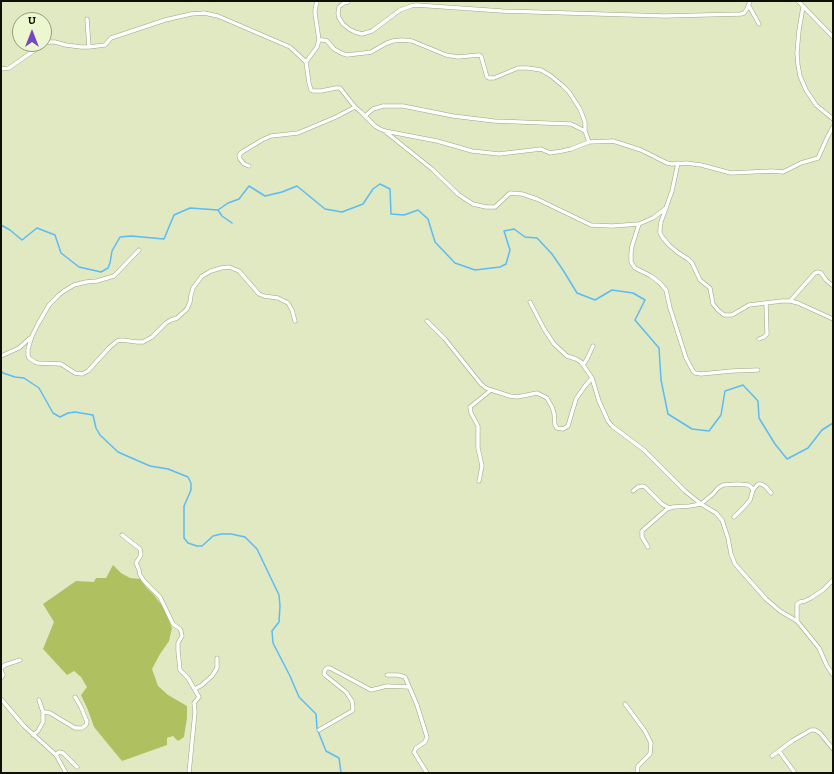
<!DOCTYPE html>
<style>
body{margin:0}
#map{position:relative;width:834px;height:774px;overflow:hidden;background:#e0e9c2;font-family:"Zilla Slab",serif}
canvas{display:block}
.frame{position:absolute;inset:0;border:2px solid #0e1004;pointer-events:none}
.north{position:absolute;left:12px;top:12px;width:40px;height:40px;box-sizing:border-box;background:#edf7cf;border:1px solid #949b7e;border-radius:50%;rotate:0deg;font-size:11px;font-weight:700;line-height:16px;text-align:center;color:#0e1004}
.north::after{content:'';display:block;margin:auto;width:14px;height:18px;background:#7747bf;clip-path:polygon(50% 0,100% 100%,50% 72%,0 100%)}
</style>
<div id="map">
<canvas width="834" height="774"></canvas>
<div class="frame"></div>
<div class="north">U</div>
</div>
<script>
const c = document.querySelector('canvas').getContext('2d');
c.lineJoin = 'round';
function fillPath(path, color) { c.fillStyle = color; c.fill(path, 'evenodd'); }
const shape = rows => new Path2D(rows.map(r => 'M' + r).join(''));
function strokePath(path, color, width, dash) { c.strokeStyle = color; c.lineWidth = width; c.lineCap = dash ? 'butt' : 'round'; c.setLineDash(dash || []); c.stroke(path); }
const forest = shape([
 [113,565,121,573,130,578,140,579,146,587,154,595,163,607,172,628,169,641,160,654,152,669,158,686,168,695,187,706,187,718,185,730,184,737,178,741,173,736,167,738,167,745,122,761,94,727,88,710,81,695,87,687,81,677,74,671,67,675,43,649,54,622,43,604,76,581,94,582,96,578,106,578]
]);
const stream = shape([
 [218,210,228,203,239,199,249,186,265,196,282,192,297,186,325,209,342,212,363,204,373,189,380,184,390,189,391,214,404,215,418,210,428,219,435,242,455,263,475,270,500,267,506,264,510,250,504,231,514,229,525,237,537,238,552,254,563,270,577,293,595,300,612,290,633,293,645,300,635,320,659,348,661,380,668,414,692,429,709,431,721,415,725,391,743,385,758,401,759,418,775,444,787,459,808,448,822,430,833,423],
 [1,225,10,230,22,240,37,228,55,235,61,253,79,267,101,272,108,268,110,263,112,251,120,237,131,236,164,239,174,215,190,208,218,210,222,216,232,223],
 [1,371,3,373,15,377,24,378,39,388,53,413,60,417,68,413,75,412,93,415,96,428,100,435,118,452,127,456,150,466,168,469,188,477,191,483,191,490,184,506,184,538,188,543,197,546,202,546,213,536,221,534,231,534,245,537,257,549,279,595,280,606,279,622,272,631,273,643,290,676,299,697,316,714,317,728,320,736,326,751,339,758,341,773]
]);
const minor = shape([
 [798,1,833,37],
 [348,2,344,3,339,7,338,13,339,18,343,24,349,29,355,32,362,34,372,31,400,10,411,6,416,5,502,11,665,16,741,14,744,13,747,9,750,1],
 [749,6,759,24],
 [803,7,799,30,797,53,798,65,800,76,806,90,816,105,833,119],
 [87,19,89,47],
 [319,40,323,40,327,41,334,49,341,53,347,55,364,53,371,52,387,43,393,41,402,40,412,41,446,55,458,57,479,55,481,56,487,77,489,78,494,78,518,68,528,68,541,70,551,76,563,86,569,92,580,109,585,122,585,131,589,142],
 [306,62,317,47,319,40,315,13,315,10,317,1],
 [1,69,9,68,45,43,50,42,55,42,66,45,81,47,89,47,105,45,111,38,165,20,191,14,204,13,218,16,290,47,306,62,309,83,311,90,313,91,321,91,336,88,340,88,355,107,361,112,375,126,380,129,385,131,437,141,472,151,499,154,541,149,550,153,562,151,571,149,589,142,613,141,641,150,667,163,672,164,686,163,701,165,731,173,772,171,783,172,801,163,818,158,827,138,833,127],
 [365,116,373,109,383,106,403,106,453,116,494,121,571,124,585,131],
 [387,133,432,169,459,195,473,204,486,207,495,207,510,193,522,194,537,199,591,225,612,226,639,224,653,218,666,208],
 [678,163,672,191,661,222,660,229,660,233,663,238,669,245,677,252,688,259,692,263,700,280,710,288,713,304,718,310,724,315,732,315,749,305,782,301,790,301,798,303,833,319],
 [249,166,244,164,240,159,239,155,242,152,262,140,271,136,298,133,336,117,355,107],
 [639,224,632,246,631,253,631,262,635,268,651,276,660,283,666,290,670,308,686,358,693,371,695,373,701,374,732,371,758,370],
 [139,250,114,276,97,281,86,282,74,285,64,291,59,295,49,305,38,324,32,336,28,349,28,355,29,358,35,362,38,363,61,364,75,373,82,374,88,371,109,348,117,341,122,340,137,342,143,342,152,337,166,323,171,320,177,318,187,309,190,302,191,295,193,288,202,276,211,271,221,268,229,267,239,271,259,294,264,296,278,298,288,303,292,310,295,321],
 [790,301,815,273,818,272,821,273,826,280,832,285],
 [530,302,544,329,554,344,567,356,576,359,581,362,592,378,599,401,608,421,612,426,644,450,685,491,701,504,716,513,722,520,728,538,731,554,735,564,766,599,780,611,797,621,802,627,819,648,827,666,833,675],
 [427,321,445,339,481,384,486,388,491,390,510,396,517,397,537,393,547,398,552,407,554,413,555,425,557,428,563,429,568,426,576,399,585,386,592,378],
 [759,339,764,337,767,334,766,303],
 [1,356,19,348,30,338],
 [583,365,587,359,593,346],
 [479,481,482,466,478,448,478,426,471,413,470,407,491,390],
 [753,490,758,484,761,484,765,486,771,493],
 [633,491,638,487,643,486,645,487,662,504,669,508],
 [122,535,140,549,141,555,136,563,139,570,140,575,144,581,160,597,173,624,180,629,181,631,182,636,178,643,178,651,180,670,188,678,199,697,194,703,195,712,189,773],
 [648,547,642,537,642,531,667,509,673,507,690,506,701,504,713,494,718,488,723,485,737,484,748,485,751,487,753,490,750,500,744,507,734,517],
 [797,621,797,604,800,602,805,601,811,598,823,590,833,580],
 [1,668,5,665,20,660],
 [1,670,3,675,1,678],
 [387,675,398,675,405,677,417,705,427,737,425,742,416,748,414,752,427,773],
 [195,689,202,685,212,676,217,668,217,658],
 [1,699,24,726,56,755,66,773],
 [625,704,645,731,651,743,650,754,638,766,637,773],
 [43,712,45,712,50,713,75,728,82,728,86,725,87,722,81,707,75,697],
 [319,730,352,711,353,709,352,701,346,692,326,676,324,674,325,670,327,668,330,668,371,690,387,686,409,687],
 [33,735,38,731,43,722,43,712,39,700],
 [779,751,795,773],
 [56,755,59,752,63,753,77,767],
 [772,756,792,741,811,730,815,730,820,733,833,749]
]);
fillPath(forest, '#aec060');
strokePath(stream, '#5bbbf5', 1.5);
strokePath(minor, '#9ca57f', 4.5);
strokePath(minor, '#fff', 3.5);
</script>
